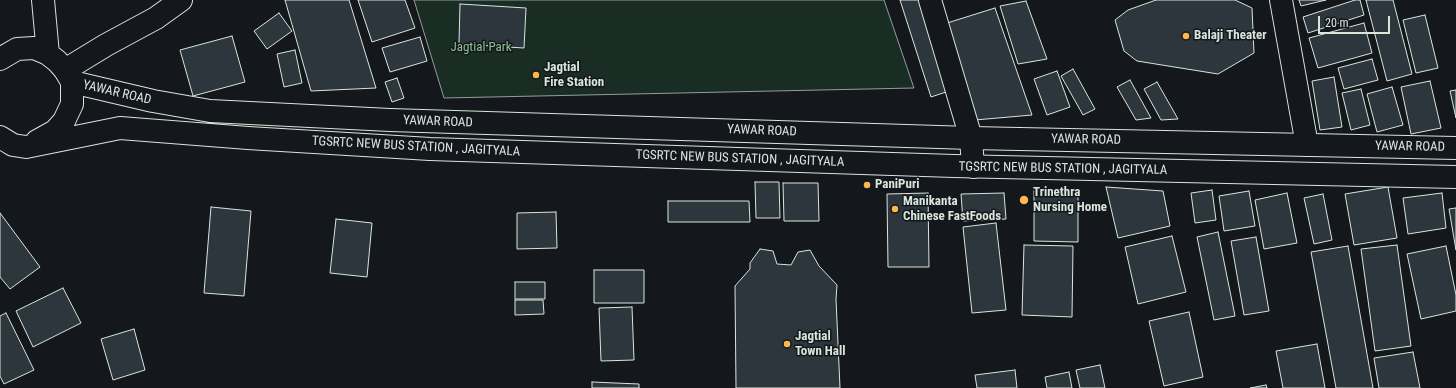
<!DOCTYPE html>
<style>
body{margin:0}
#map{position:relative;width:1456px;height:388px;overflow:hidden;background:#14181c;font-family:"Roboto Condensed",sans-serif}
canvas{display:block}
.scale{position:absolute;left:1318px;top:16px;width:72px;height:18px;box-sizing:border-box;border:2px solid #d8e6dc;border-top:0;padding-left:5px;font-size:12px;line-height:14px;white-space:nowrap;color:#d8e6dc;-webkit-text-stroke:3px #14181c;paint-order:stroke}
</style>
<div id="map">
<canvas width="1456" height="388"></canvas>
<div class="scale">20 m</div>
</div>
<script>
const c = document.querySelector('canvas').getContext('2d');
c.lineJoin = 'round';
function fillPath(path, color) { c.fillStyle = color; c.fill(path, 'evenodd'); }
const shape = rows => new Path2D(rows.map(r => 'M' + r).join(''));
function strokePath(path, color, width, dash) { c.strokeStyle = color; c.lineWidth = width; c.lineCap = dash ? 'butt' : 'round'; c.setLineDash(dash || []); c.stroke(path); }
function drawText(font, color, halo, rows, align = 'center') {
  c.font = font + ' "Roboto Condensed",sans-serif'; c.lineWidth = 3; c.setLineDash([]); c.textBaseline = 'middle'; c.strokeStyle = halo; c.fillStyle = color; for (const [text, x, y, turn = 0] of rows) {
    c.save(); c.translate(x, y); c.rotate((+turn || 0) * Math.PI / 180); c.textAlign = isNaN(turn) ? turn : align; if (halo) c.strokeText(text, 0, 0); c.fillText(text, 0, 0); c.restore();
  }
}
const green = shape([
 [414,0,884,0,914,88,444,98,414,0]
]);
const building = shape([
 [285,0,349,0,376,88,311,91,285,0],
 [358,0,405,0,415,28,372,42,358,0],
 [900,0,920,0,949,91,931,97,900,0],
 [1156,0,1235,0,1252,8,1254,53,1218,74,1137,61,1124,51,1115,20,1128,10,1156,0],
 [1299,0,1326,0,1301,6,1299,0],
 [1355,0,1360,0,1364,15,1308,33,1303,17,1355,0],
 [1366,0,1393,0,1412,74,1387,81,1366,0],
 [1026,1,1047,59,1018,64,1000,6,1026,1],
 [460,4,526,8,524,48,459,44,460,4],
 [995,8,1032,115,975,120,944,24,995,8],
 [279,13,292,31,267,49,254,31,279,13],
 [1425,15,1438,68,1416,73,1403,20,1425,15],
 [1364,23,1372,53,1318,68,1309,38,1364,23],
 [232,36,245,82,193,96,180,50,232,36],
 [420,37,427,61,390,72,382,48,420,37],
 [295,50,302,83,284,87,277,54,295,50],
 [1372,59,1378,80,1344,89,1338,68,1372,59],
 [1073,69,1095,109,1083,115,1061,76,1073,69],
 [1057,71,1070,107,1047,115,1034,79,1057,71],
 [1334,77,1342,127,1320,130,1312,81,1334,77],
 [397,78,404,98,392,102,385,82,397,78],
 [1130,80,1151,118,1136,120,1117,87,1130,80],
 [1430,81,1441,128,1411,134,1401,87,1430,81],
 [1157,82,1178,119,1161,120,1144,89,1157,82],
 [1392,87,1403,125,1377,132,1367,94,1392,87],
 [1361,89,1370,125,1351,130,1342,93,1361,89],
 [1456,90,1456,118,1450,91,1456,90],
 [755,182,779,182,780,218,756,218,755,182],
 [783,183,818,183,819,221,784,221,783,183],
 [1106,187,1163,191,1170,226,1118,238,1106,187],
 [1388,187,1397,238,1354,245,1345,194,1388,187],
 [1212,190,1216,220,1195,223,1191,193,1212,190],
 [1034,191,1078,191,1078,242,1034,241,1034,191],
 [1249,191,1255,226,1224,231,1219,196,1249,191],
 [928,193,929,267,888,267,887,194,928,193],
 [1004,193,1006,219,963,221,961,194,1004,193],
 [1287,193,1297,243,1264,249,1255,200,1287,193],
 [1442,193,1446,228,1408,234,1403,198,1442,193],
 [1323,194,1332,240,1314,244,1304,198,1323,194],
 [668,201,749,201,750,222,668,222,668,201],
 [211,207,251,211,244,296,204,293,211,207],
 [1456,208,1456,250,1449,209,1456,208],
 [556,212,557,248,517,249,517,213,556,212],
 [0,213,40,267,10,289,0,277,0,213],
 [336,219,372,223,367,277,330,273,336,219],
 [996,223,1006,310,972,313,963,227,996,223],
 [1218,232,1235,316,1214,320,1197,237,1218,232],
 [1172,236,1186,292,1138,304,1125,247,1172,236],
 [1256,237,1269,311,1244,315,1231,241,1256,237],
 [1024,245,1073,246,1072,317,1022,315,1024,245],
 [1397,245,1411,346,1375,351,1361,249,1397,245],
 [1348,246,1373,388,1336,388,1311,252,1348,246],
 [1446,246,1456,295,1456,311,1421,319,1407,254,1446,246],
 [760,249,773,251,777,264,791,265,798,252,810,250,819,266,837,285,836,299,840,388,736,388,735,286,750,269,750,263,760,249],
 [594,270,644,270,644,303,594,303,594,270],
 [515,282,545,282,545,299,515,299,515,282],
 [63,288,81,323,33,347,16,311,63,288],
 [515,300,543,300,544,314,515,315,515,300],
 [632,307,634,360,601,361,599,308,632,307],
 [1189,312,1203,377,1164,386,1149,321,1189,312],
 [6,313,34,370,4,384,0,376,0,316,6,313],
 [134,329,145,370,113,380,101,339,134,329],
 [1317,344,1325,388,1283,388,1276,351,1317,344],
 [1413,352,1420,388,1379,388,1374,358,1413,352],
 [1100,365,1105,388,1080,388,1076,370,1100,365],
 [1015,370,1017,388,977,388,975,375,1015,370],
 [1069,372,1072,388,1047,388,1045,377,1069,372],
 [592,382,639,384,639,388,592,388,592,382],
 [1266,385,1267,388,1250,388,1266,385]
]);
const minor = shape([
 [930,0,971,138,973,167],
 [1281,0,1307,145]
]);
const secondary = shape([
 [65,70,106,45,156,18,181,0]
]);
const trunk = shape([
 [43,0,48,54],
 [0,59,17,49,34,48,48,54,57,61,65,70,72,82,72,104,64,121,55,131,37,141],
 [72,82,153,101,210,111,390,120,971,138,1456,148],
 [0,137,13,145,26,147,120,128,248,138,430,149,954,166,1456,177]
]);
const markers = [
 [1186,36,4,"#ffb74d"],
 [536,75,4,"#ffb74d"],
 [867,185,4,"#ffb74d"],
 [1024,200,5,"#ffb74d"],
 [895,209,4,"#ffb74d"],
 [787,344,4,"#ffb74d"]
];
const poiNames = [
 ["Balaji Theater",1194,36],
 ["Jagtial",544,68],
 ["Fire Station",544,83],
 ["PaniPuri",875,185],
 ["Trinethra",1033,193],
 ["Nursing Home",1033,208],
 ["Manikanta",903,202],
 ["Chinese FastFoods",903,217],
 ["Jagtial",795,337],
 ["Town Hall",795,352]
];
const parkNames = [
 ["Jagtial Park",481,48]
];
const streetNames = [
 ["YAWAR ROAD",117,93,13],
 ["YAWAR ROAD",438,122,2],
 ["YAWAR ROAD",762,131,2],
 ["YAWAR ROAD",1086,140,1],
 ["TGSRTC NEW BUS STATION , JAGITYALA",416,147,3],
 ["YAWAR ROAD",1410,147,1],
 ["TGSRTC NEW BUS STATION , JAGITYALA",740,159,2],
 ["TGSRTC NEW BUS STATION , JAGITYALA",1063,169,1]
];
fillPath(green, '#1a2d24');
strokePath(green, '#939e99', 1);
fillPath(building, '#2c363c');
strokePath(building, '#d8e6dc', 1);
strokePath(minor, '#d8e6dc', 24);
strokePath(secondary, '#d8e6dc', 24);
strokePath(trunk, '#d8e6dc', 24);
strokePath(minor, '#14181c', 22);
strokePath(secondary, '#14181c', 22);
strokePath(trunk, '#14181c', 22);
for (const [x, y, r, color] of markers) { const dot = new Path2D(); dot.arc(x, y, r, 0, 2 * Math.PI); c.fillStyle = color; c.fill(dot); strokePath(dot, '#14181c', 1.5); }
drawText('bold 13px', '#d8e6dc', '#14181c', poiNames, 'left');
drawText('13px', '#8ac095', '#14181c', parkNames);
drawText('13px', '#d8e6dc', '#14181c', streetNames);
</script>
